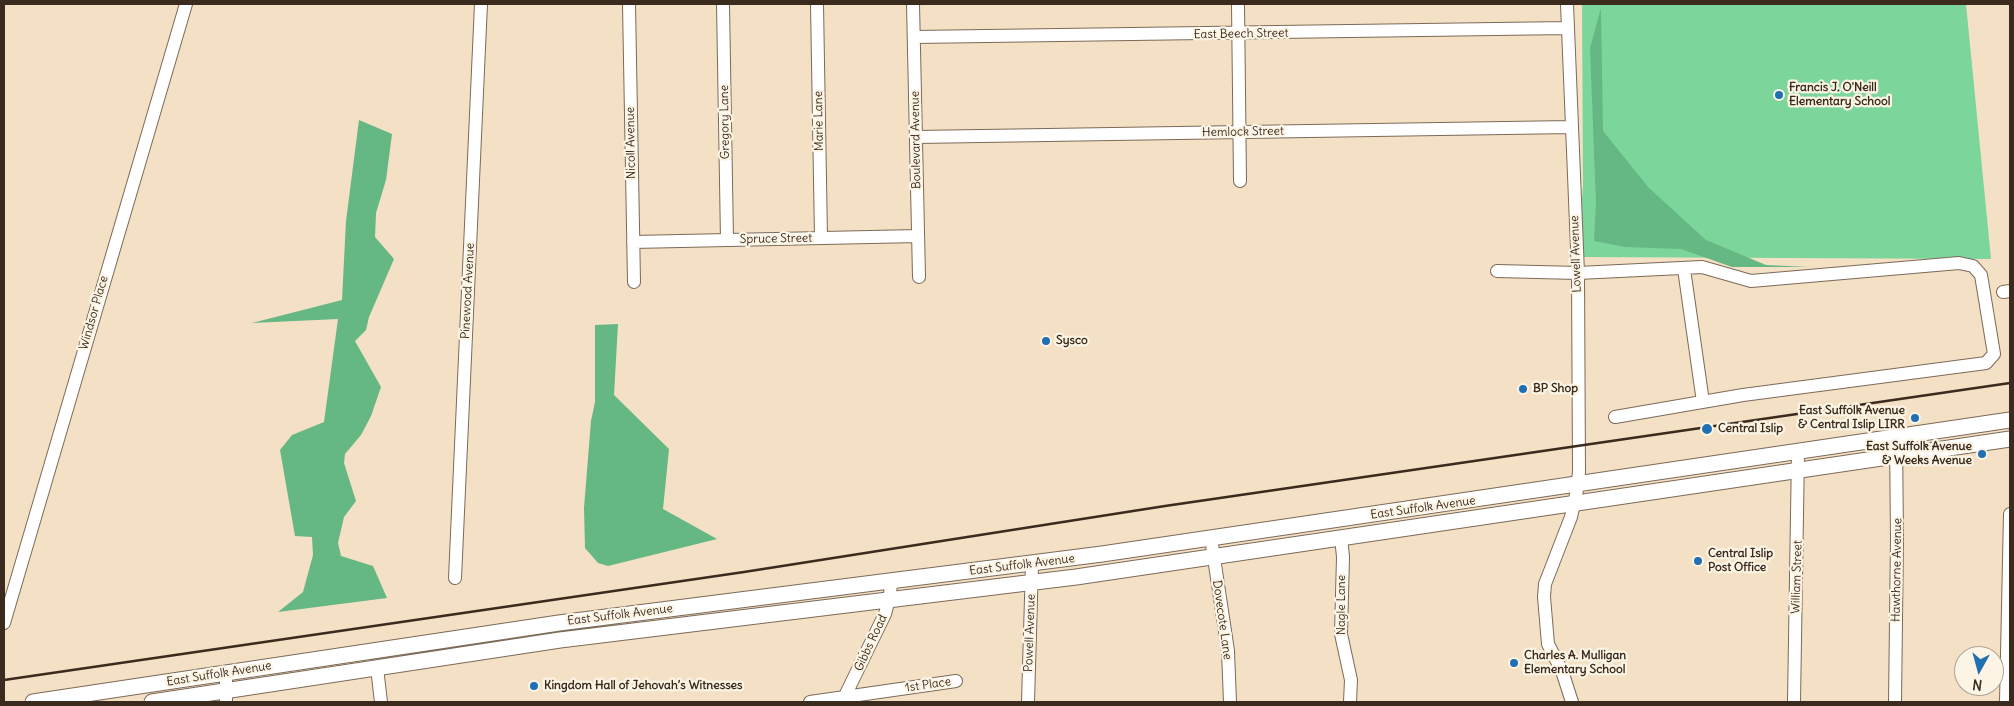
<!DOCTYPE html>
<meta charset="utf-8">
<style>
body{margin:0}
#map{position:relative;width:2014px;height:706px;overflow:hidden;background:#f4e0c4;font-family:Delius,sans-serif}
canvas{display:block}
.frame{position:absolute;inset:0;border:5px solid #3b2a1e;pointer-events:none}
.north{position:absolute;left:1954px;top:646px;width:50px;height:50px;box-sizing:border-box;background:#fcf5e5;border:1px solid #afa495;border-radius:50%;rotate:187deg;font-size:14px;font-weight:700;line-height:20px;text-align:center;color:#3b2a1e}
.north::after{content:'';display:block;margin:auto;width:18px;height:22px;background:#1f6fb2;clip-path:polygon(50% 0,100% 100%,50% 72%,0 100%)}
</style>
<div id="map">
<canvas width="2014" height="706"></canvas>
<div class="frame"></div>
<div class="north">N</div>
</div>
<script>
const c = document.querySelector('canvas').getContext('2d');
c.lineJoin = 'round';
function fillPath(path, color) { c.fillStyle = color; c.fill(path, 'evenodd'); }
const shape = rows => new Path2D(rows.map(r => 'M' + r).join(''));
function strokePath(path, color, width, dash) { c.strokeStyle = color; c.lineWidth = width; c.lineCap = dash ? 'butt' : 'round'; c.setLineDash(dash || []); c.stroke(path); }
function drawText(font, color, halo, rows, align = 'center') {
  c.font = font + ' Delius,sans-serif'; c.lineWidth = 4.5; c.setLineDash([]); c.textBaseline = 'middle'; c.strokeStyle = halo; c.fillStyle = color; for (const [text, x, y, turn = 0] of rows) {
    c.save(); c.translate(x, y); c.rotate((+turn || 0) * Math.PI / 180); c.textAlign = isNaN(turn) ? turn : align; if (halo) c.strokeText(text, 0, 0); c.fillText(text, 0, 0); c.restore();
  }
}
const green = shape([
 [1582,4,1966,4,1991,259,1577,257,1583,186]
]);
const forest = shape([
 [1601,8,1603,131,1649,188,1706,240,1766,265,1809,267,1732,267,1681,249,1625,247,1594,241,1596,203,1590,48],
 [359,120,392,134,386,180,376,213,375,237,394,259,369,317,366,330,355,341,381,387,371,416,361,435,345,454,344,463,356,501,344,517,338,543,341,556,373,566,387,598,278,612,303,592,313,555,312,537,295,536,280,450,292,435,324,422,338,319,252,323,342,300,346,221],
 [618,324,614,395,669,449,663,509,717,539,608,566,598,563,585,548,584,508,591,421,595,402,595,325]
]);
const minor = shape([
 [629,4,634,282],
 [723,4,727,240],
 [817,4,821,238],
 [913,4,919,277],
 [1238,4,1240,181],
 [1567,4,1578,273,1579,472,1577,490,1571,517,1545,584,1544,597,1548,644,1562,671,1572,702],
 [914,37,1568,28],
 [916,137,1571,127],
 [633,242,918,236],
 [1684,269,1703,402],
 [1497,271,1578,273,1702,267,1751,281,1959,263,1973,266,1981,275,1994,354,1986,363,1743,395,1615,417],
 [2003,292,2010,291],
 [1341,537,1343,557,1341,634,1351,680,1350,702],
 [1211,538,1228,651,1230,702],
 [455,578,481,4],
 [4,623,186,4],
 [377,668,381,702],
 [226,702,226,673],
 [810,702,956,681],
 [842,702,885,614,890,595,891,582],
 [1028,702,1032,564],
 [1794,702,1798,452],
 [1895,702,1897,539,1896,438],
 [2006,702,2010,514]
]);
const major = shape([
 [33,702,559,623,1102,554,2010,420],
 [152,702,560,640,1076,577,2010,439]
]);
const rail = shape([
 [4,680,744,572,1165,506,2010,383]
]);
const markers = [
 [1779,95,5,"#1f6fb2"],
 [1046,341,5,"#1f6fb2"],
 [1523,389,5,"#1f6fb2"],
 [1915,418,5,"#1f6fb2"],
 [1707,429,6,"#1f6fb2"],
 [1982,454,5,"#1f6fb2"],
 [1698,561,5,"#1f6fb2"],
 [1514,663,5,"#1f6fb2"],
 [534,686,5,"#1f6fb2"]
];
const streetNames = [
 ["East Beech Street",1241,34,-1],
 ["Marie Lane",819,121,-91],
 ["Gregory Lane",725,122,-91],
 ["Hemlock Street",1243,132,-1],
 ["Boulevard Avenue",916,140,-91],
 ["Nicoll Avenue",631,143,-91],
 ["Spruce Street",776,239,-1],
 ["Lowell Avenue",1576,254,-92],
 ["Pinewood Avenue",468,291,-87],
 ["Windsor Place",94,313,-74],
 ["East Suffolk Avenue",1423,508,-8],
 ["East Suffolk Avenue",1022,565,-7],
 ["Hawthorne Avenue",1897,570,-89],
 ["William Street",1797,577,-88],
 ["Nagle Lane",1342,605,-90],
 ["East Suffolk Avenue",620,615,-7],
 ["Dovecote Lane",1222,620,82],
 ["Powell Avenue",1030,633,-88],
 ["Gibbs Road",871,643,-65],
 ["East Suffolk Avenue",219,674,-9],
 ["1st Place",928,685,-8]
];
const poiNames = [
 ["Francis J. O'Neill",1789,88],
 ["Elementary School",1789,102],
 ["Sysco",1056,341],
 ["BP Shop",1533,389],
 ["East Suffolk Avenue",1905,411,"right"],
 ["& Central Islip LIRR",1905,425,"right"],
 ["Central Islip",1718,429],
 ["East Suffolk Avenue",1972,447,"right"],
 ["& Weeks Avenue",1972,461,"right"],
 ["Central Islip",1708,554],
 ["Post Office",1708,568],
 ["Charles A. Mulligan",1524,656],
 ["Elementary School",1524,670],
 ["Kingdom Hall of Jehovah’s Witnesses",544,686]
];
fillPath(green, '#7cd69c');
fillPath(forest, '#65b784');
strokePath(minor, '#7c6a58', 14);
strokePath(major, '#7c6a58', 17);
strokePath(minor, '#fff', 12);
strokePath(major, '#fff', 15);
strokePath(rail, '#3b2a1e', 2.5);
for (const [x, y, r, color] of markers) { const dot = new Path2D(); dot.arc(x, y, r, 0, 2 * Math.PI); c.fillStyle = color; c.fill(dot); strokePath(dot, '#fcf5e5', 2); }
drawText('12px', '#3b2a1e', '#fcf5e5', streetNames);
drawText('bold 12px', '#3b2a1e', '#fcf5e5', poiNames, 'left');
</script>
